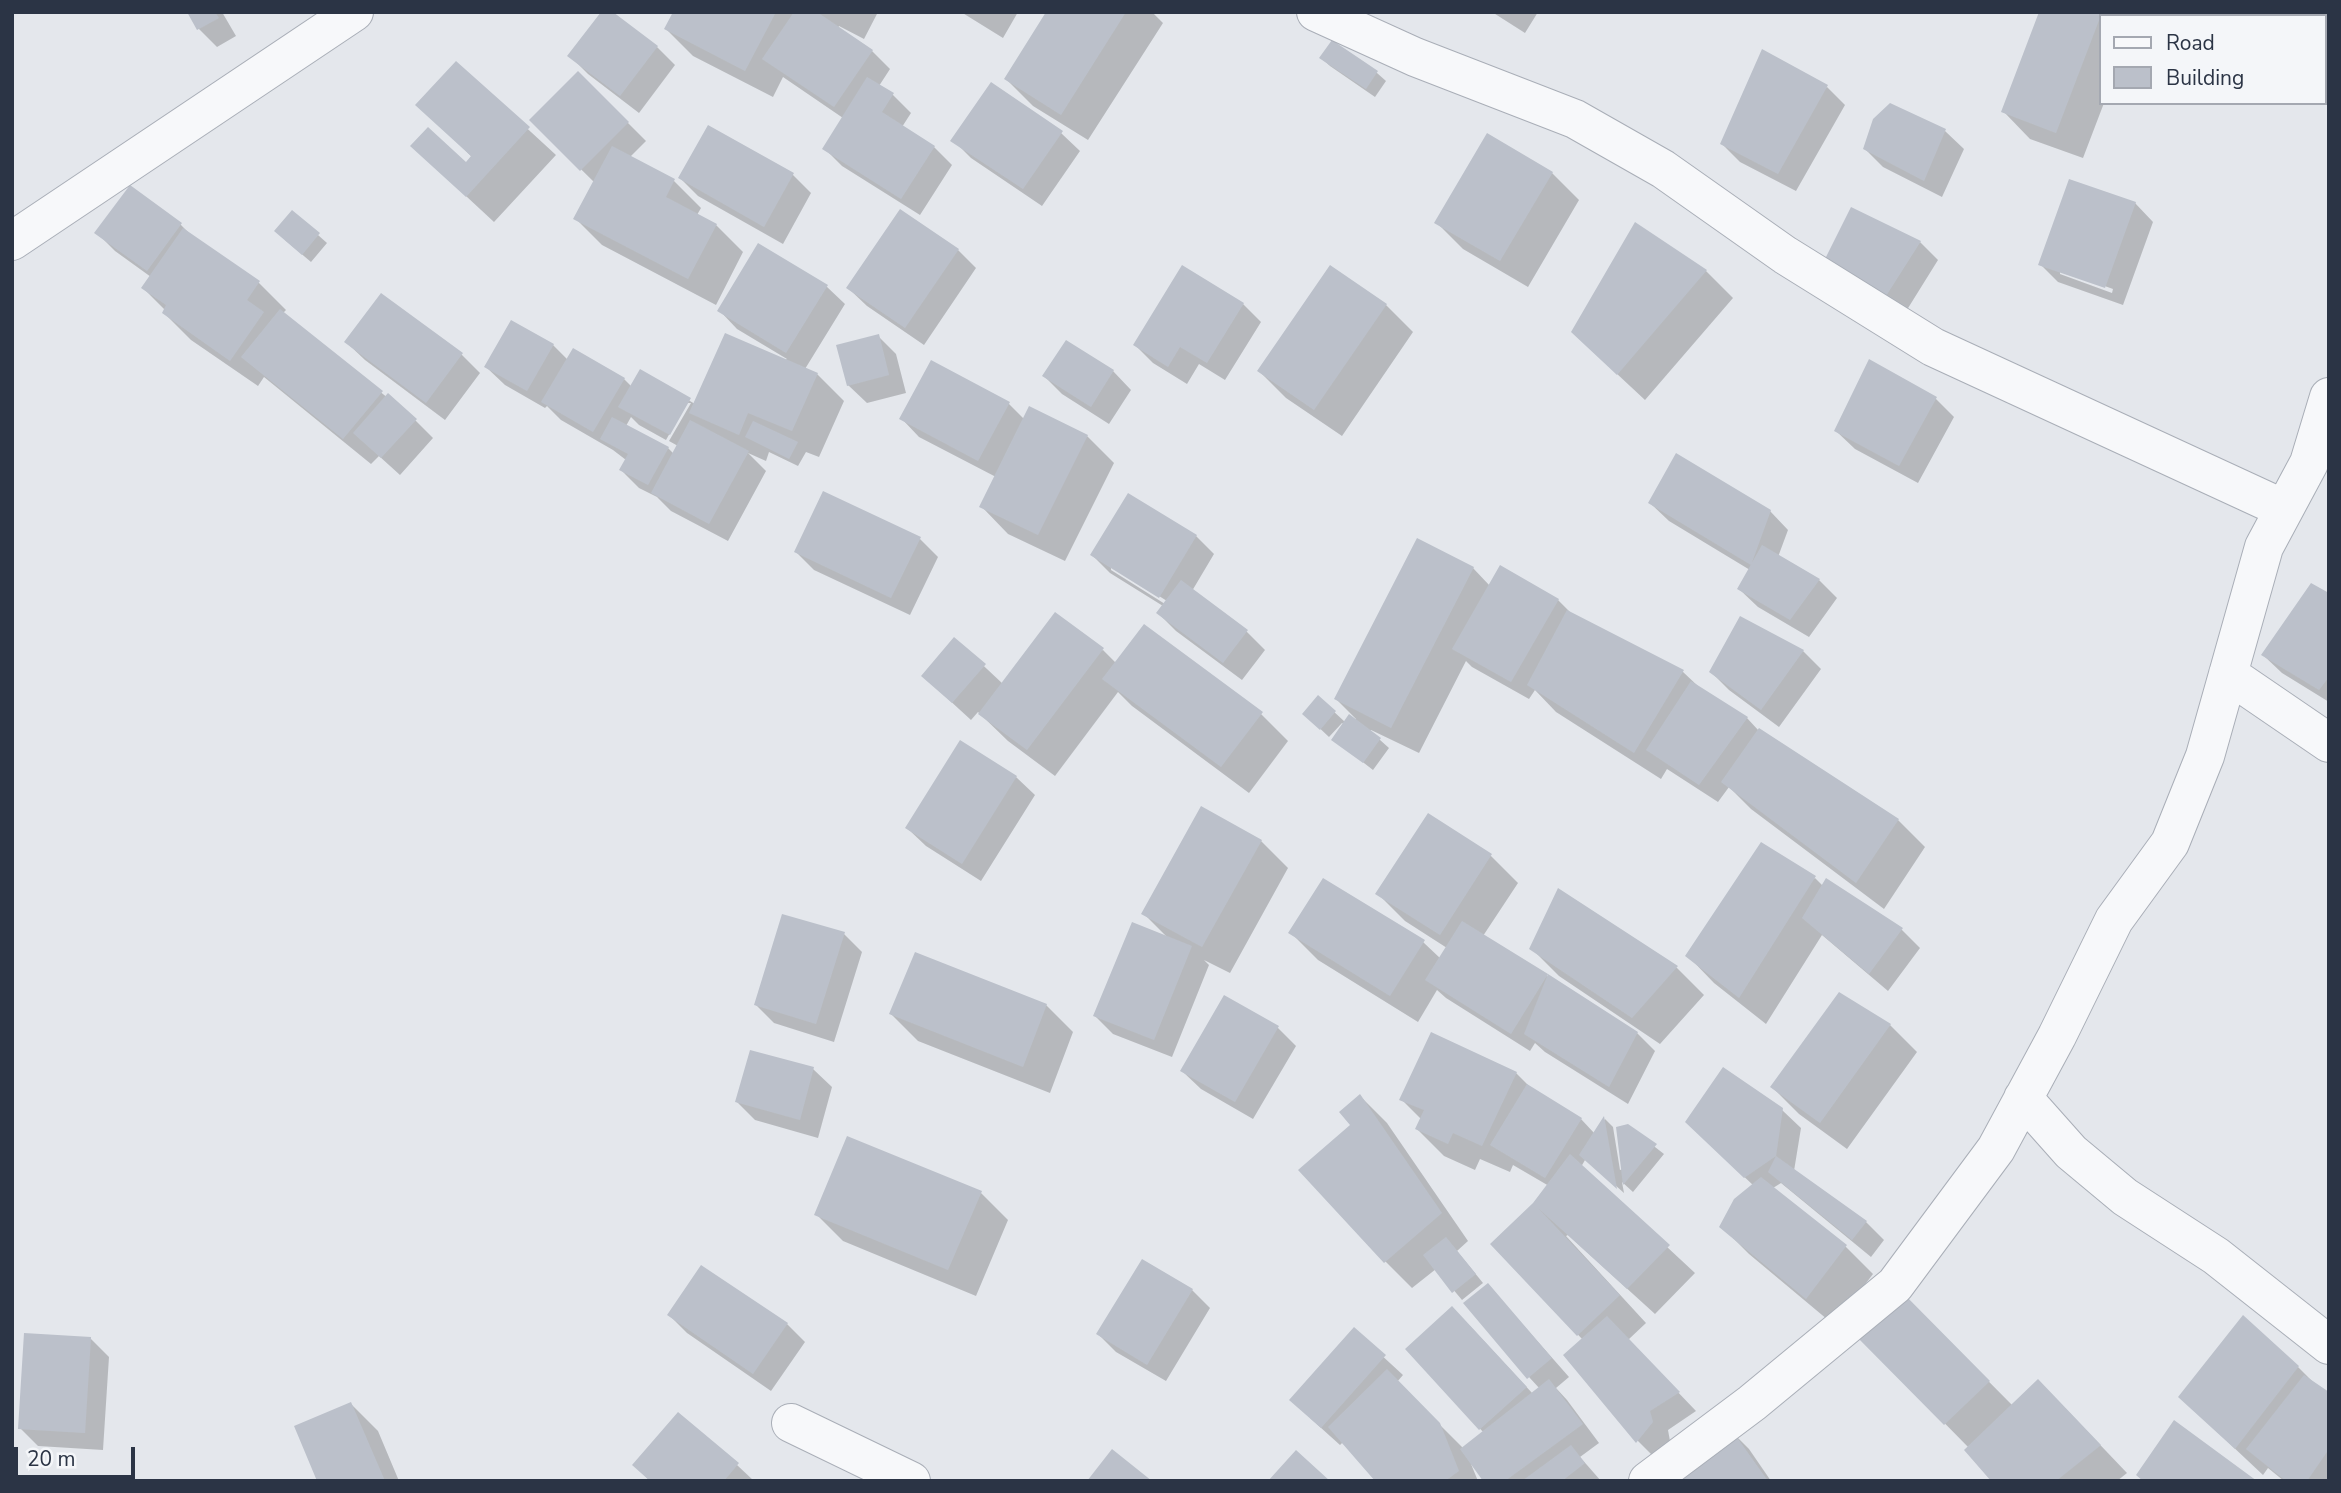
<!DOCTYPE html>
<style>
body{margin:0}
#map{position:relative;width:2341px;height:1493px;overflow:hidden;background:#e4e7ec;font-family:"Nunito Sans",sans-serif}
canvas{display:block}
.frame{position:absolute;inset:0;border:14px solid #2b3445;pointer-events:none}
.legend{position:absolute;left:2099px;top:14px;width:228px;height:91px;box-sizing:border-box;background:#f4f6f9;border:2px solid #a4a8b1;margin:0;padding:9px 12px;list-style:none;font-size:21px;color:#2b3445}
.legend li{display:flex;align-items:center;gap:14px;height:35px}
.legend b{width:35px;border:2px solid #a4a8b1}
.scale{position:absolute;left:14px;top:1447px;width:121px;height:32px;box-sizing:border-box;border:4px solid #2b3445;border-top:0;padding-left:9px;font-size:21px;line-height:24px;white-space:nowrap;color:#2b3445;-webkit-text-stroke:5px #f4f6f9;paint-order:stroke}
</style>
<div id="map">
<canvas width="2341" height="1493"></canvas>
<div class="frame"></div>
<ul class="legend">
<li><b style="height:9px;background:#f7f8fa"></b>Road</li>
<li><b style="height:19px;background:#bbc0ca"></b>Building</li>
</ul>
<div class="scale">20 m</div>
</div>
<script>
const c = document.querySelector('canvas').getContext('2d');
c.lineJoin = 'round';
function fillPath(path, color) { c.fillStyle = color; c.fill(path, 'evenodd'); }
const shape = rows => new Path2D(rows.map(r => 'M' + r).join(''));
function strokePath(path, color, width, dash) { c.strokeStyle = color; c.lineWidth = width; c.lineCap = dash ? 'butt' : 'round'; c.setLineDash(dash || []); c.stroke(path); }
const shadow = shape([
 [189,12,222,12,236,36,217,47,199,29],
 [675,12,878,12,864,39,839,26,838,28,872,51,890,69,879,86,893,95,911,113,902,127,934,147,952,165,920,215,842,166,824,148,843,118,783,77,773,97,693,56,666,29],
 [961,12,1018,12,1003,38],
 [1048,12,1152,12,1163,23,1088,140,1033,106,1006,79],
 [1492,12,1538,12,1525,33],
 [2100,16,2101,103,2104,103,2083,158,2030,139,2003,111],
 [657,47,675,65,639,113,588,74,570,56],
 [1321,58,1377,73,1386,81,1375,97,1330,66],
 [456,63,556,155,494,222,412,146,466,164,472,157,418,105],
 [578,73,646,141,630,157,674,181,701,208,697,215,716,225,743,252,716,305,602,245,575,218,595,183,531,120],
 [1827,87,1845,105,1796,191,1740,162,1722,144],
 [1890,105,1945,131,1964,149,1942,197,1883,167,1865,149],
 [709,127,793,175,811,193,783,244,698,196,680,178],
 [1061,133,1080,151,1042,206,971,158,953,140],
 [1488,136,1552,173,1579,200,1528,287,1463,249,1436,222],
 [130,188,181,225,193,237,259,283,286,310,283,313,415,420,433,438,400,475,379,456,371,464,264,377,258,386,191,340,164,313,165,310,143,288,151,277,115,251,97,233],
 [2135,203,2153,222,2123,305,2058,282,2040,264],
 [2060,270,2113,289,2112,293,2060,274],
 [1636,224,1706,271,1733,298,1645,400,1601,359],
 [318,235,327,243,311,262,285,240],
 [1920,242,1938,260,1905,313,1843,283],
 [958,250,976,268,924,345,867,306,848,288],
 [1330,267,1386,305,1413,332,1342,436,1286,398,1259,371],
 [826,286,845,304,805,369,817,374,844,401,819,457,806,452,798,466,769,452,766,461,748,453,766,471,728,541,671,511,657,497,639,488,621,470,626,460,613,450,561,420,547,406,545,408,505,385,486,367,553,345,568,360,624,379,632,387,641,372,695,404,787,359,737,329,719,310],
 [687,403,691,403,669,441,678,446,674,454,668,448,626,426,631,417,639,425,666,440],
 [381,295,462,355,480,373,445,420,365,360,346,342],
 [1243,304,1261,322,1225,380,1199,364,1187,384,1153,363,1135,345],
 [878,336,896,354,906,393,867,403,848,385],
 [1870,361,1936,399,1954,417,1918,483,1855,449,1836,431],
 [1113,371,1131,390,1109,424,1062,394,1044,376],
 [1008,403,1024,419,1087,436,1114,463,1065,561,1008,534,981,506,996,477,919,437,901,418],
 [1128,496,1196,536,1214,554,1192,591,1247,632,1265,650,1242,680,1176,631,1158,613,1163,606,1110,573,1092,555],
 [1111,566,1167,601,1165,604,1111,570],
 [1650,503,1770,511,1788,530,1778,557,1819,580,1837,598,1809,637,1758,607,1739,589,1750,570,1669,521],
 [920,539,938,557,910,615,814,570,796,552],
 [1473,568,1490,586,1558,600,1572,614,1682,671,1700,688,1747,718,1759,731,1898,820,1925,847,1884,909,1751,809,1729,787,1718,802,1667,769,1661,779,1556,712,1535,690,1529,699,1472,667,1466,661,1419,753,1371,730,1370,731,1389,748,1373,770,1333,739,1344,724,1342,723,1329,737,1313,722,1318,697,1345,722,1355,721,1356,719,1336,699],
 [2329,595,2329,702,2282,673,2263,655],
 [955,639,1003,684,1103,650,1116,663,1261,714,1288,741,1249,793,1132,706,1118,692,1055,776,1008,741,978,712,971,720,923,676],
 [1803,651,1821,669,1779,727,1729,690,1711,672],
 [961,743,1016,777,1035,795,981,881,926,846,907,828],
 [1428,815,1491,856,1518,883,1483,936,1637,1033,1655,1051,1628,1104,1545,1052,1535,1043,1530,1051,1446,998,1437,990,1418,1022,1318,960,1291,933,1423,942,1441,959,1447,948,1405,921,1378,894],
 [1261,841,1288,868,1230,973,1204,960,1209,965,1172,1057,1113,1034,1095,1016,1168,938,1143,913],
 [1815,878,1823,886,1827,880,1902,930,1920,948,1888,991,1822,935,1766,1024,1714,983,1687,955],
 [1559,891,1677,968,1704,995,1660,1044,1559,976,1532,949],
 [844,934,862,952,834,1042,774,1023,756,1005],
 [1839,994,1890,1025,1917,1052,1847,1149,1799,1114,1772,1087],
 [1225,997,1278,1028,1296,1046,1253,1119,1201,1089,1182,1071],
 [1046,1005,1073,1032,1050,1093,918,1041,891,1014],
 [1431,1035,1516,1073,1534,1091,1581,1119,1595,1134,1605,1119,1613,1127,1620,1170,1623,1169,1628,1126,1664,1154,1633,1192,1622,1182,1624,1193,1587,1160,1585,1160,1581,1167,1695,1273,1655,1314,1568,1235,1566,1236,1646,1323,1628,1340,1696,1411,1668,1430,1670,1441,1656,1459,1638,1441,1566,1355,1583,1340,1492,1244,1535,1204,1549,1186,1513,1165,1510,1172,1480,1159,1475,1170,1444,1156,1417,1129,1422,1120,1401,1099],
 [813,1069,832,1087,818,1138,755,1120,737,1102],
 [1360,1096,1387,1123,1468,1241,1457,1251,1483,1283,1462,1300,1436,1269,1412,1288,1385,1261,1353,1125],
 [1782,1110,1801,1128,1794,1171,1866,1222,1884,1240,1871,1257,1781,1183,1773,1188,1846,1247,1873,1274,1834,1325,1749,1254,1722,1227,1754,1186,1705,1140],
 [981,1193,1008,1220,976,1296,843,1241,816,1214],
 [1488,1285,1569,1377,1556,1388,1567,1400,1599,1443,1580,1457,1601,1481,1485,1481,1471,1464,1478,1481,1378,1481,1343,1442,1340,1445,1310,1418,1354,1330,1403,1375,1397,1382,1464,1449,1484,1433,1407,1349,1470,1326,1533,1394,1540,1389,1529,1377],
 [1192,1290,1210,1308,1166,1381,1116,1352,1098,1334],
 [1899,1291,2013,1406,2065,1408,2127,1473,2117,1481,1993,1481,1969,1448,1857,1334],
 [669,1315,787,1324,805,1342,771,1391,687,1333],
 [90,1338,109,1357,103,1450,38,1446,20,1428],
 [2298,1367,2316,1385,2329,1394,2329,1481,2284,1481,2268,1468,2263,1475,2180,1397],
 [351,1404,378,1431,399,1481,319,1481],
 [1731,1431,1749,1449,1771,1481,1678,1481],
 [634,1465,737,1465,754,1481,650,1481]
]);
const building = shape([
 [187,12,215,12,219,18,197,30],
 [601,12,613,12,658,46,620,96,567,56],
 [673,12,776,12,745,71,664,29],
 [794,12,817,12,873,50,834,107,762,59],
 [1046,12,1126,12,1061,115,1004,79],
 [2039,12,2095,12,2101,15,2056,133,2001,112],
 [1332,40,1378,71,1366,89,1319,58],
 [1762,49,1828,85,1778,174,1720,144],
 [456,61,530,127,466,197,410,146,428,127,466,162,471,156,415,105],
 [578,71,629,122,580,171,529,120],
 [867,77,894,93,882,112,935,146,901,199,822,149],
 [991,82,1063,131,1023,189,950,141],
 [1890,103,1946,129,1924,181,1863,149,1873,119],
 [708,125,794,173,764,227,678,178],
 [1487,133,1553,172,1500,261,1434,223],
 [612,146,675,179,666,197,717,224,688,279,573,219],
 [2069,179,2136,202,2105,288,2038,265],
 [130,185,182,223,147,271,94,233],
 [1851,207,1921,241,1886,296,1822,265],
 [900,209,959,249,905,328,846,288],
 [292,210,320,233,302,255,274,231],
 [1635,222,1707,270,1617,375,1571,332],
 [183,228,260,281,247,300,264,312,230,361,162,313,166,305,141,288],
 [758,243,828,285,786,353,717,311],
 [1182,265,1244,303,1207,363,1180,347,1168,367,1133,345],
 [1330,265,1387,304,1314,410,1257,371],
 [381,293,463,353,426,403,344,342],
 [280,309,383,391,343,439,241,357],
 [511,320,554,344,527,391,484,367],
 [725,333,818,373,792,431,748,413,739,435,689,413],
 [879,334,889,375,847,386,836,345],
 [1066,340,1114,370,1091,407,1042,376],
 [573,348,625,378,593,432,541,402],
 [1869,359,1937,397,1899,466,1834,431],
 [931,360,1010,402,978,461,899,419],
 [640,369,691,398,670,435,618,407],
 [388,393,417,419,381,458,353,433],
 [1029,406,1088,435,1038,535,979,507],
 [612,417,669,447,648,485,619,470,628,454,600,439],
 [690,420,749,451,709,524,651,493],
 [753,421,798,442,789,459,745,437],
 [1676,453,1771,510,1751,565,1648,503],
 [823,491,921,537,891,598,794,552],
 [1128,493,1197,535,1159,598,1090,555],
 [1417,538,1474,567,1391,728,1334,699],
 [1762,545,1820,579,1790,620,1737,589],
 [1500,565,1559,599,1511,682,1452,649],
 [1181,580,1248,630,1223,663,1156,613],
 [2311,583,2329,593,2329,677,2319,690,2261,655],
 [1567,610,1684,670,1634,753,1527,685],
 [1055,612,1104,648,1027,750,978,714],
 [1740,616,1804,650,1761,710,1709,672],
 [1144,624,1263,712,1221,767,1102,679],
 [954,637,986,664,952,703,921,676],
 [1691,681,1748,717,1699,785,1646,750],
 [1318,695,1336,711,1320,730,1302,714],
 [1349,714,1381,738,1363,763,1331,740],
 [1759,728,1899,819,1856,883,1721,782],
 [960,740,1017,776,962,864,905,828],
 [1201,806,1262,840,1202,947,1141,914],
 [1428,813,1492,854,1440,935,1375,894],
 [1761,842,1816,876,1739,998,1685,956],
 [1323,878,1425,940,1390,996,1288,933],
 [1826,878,1903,928,1869,974,1802,918],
 [1558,888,1678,966,1632,1018,1529,949],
 [782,914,845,932,816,1024,754,1005],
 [1462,921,1548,974,1511,1034,1425,980],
 [1132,922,1192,946,1154,1040,1093,1016],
 [915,952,1047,1004,1023,1067,889,1014],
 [1548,974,1638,1032,1609,1087,1524,1034],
 [1839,992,1891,1024,1820,1123,1770,1087],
 [1224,995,1279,1026,1235,1102,1180,1071],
 [1431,1032,1517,1072,1482,1146,1453,1133,1448,1144,1415,1129,1424,1110,1399,1100],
 [750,1050,814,1067,800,1120,735,1102],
 [1723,1067,1783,1108,1776,1156,1744,1178,1685,1122],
 [1527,1084,1582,1118,1545,1178,1490,1145],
 [1360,1094,1442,1213,1384,1263,1298,1170,1350,1125,1339,1112],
 [1604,1116,1617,1189,1579,1155],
 [1628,1124,1657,1144,1623,1185,1616,1127],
 [847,1136,982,1191,948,1270,814,1215],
 [1570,1154,1670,1245,1627,1289,1538,1208,1620,1295,1577,1336,1490,1244,1533,1203],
 [1776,1156,1867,1221,1852,1240,1768,1172],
 [1761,1177,1847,1245,1806,1299,1719,1227,1734,1199],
 [1446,1237,1476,1274,1452,1293,1423,1255],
 [1142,1259,1193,1289,1147,1365,1096,1334],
 [701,1265,788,1323,753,1374,667,1315],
 [1488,1283,1552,1358,1527,1379,1463,1303],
 [1899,1289,1990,1381,1944,1425,1854,1334],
 [1452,1306,1527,1387,1479,1430,1405,1349],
 [2243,1315,2299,1366,2235,1449,2178,1397],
 [1607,1316,1680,1392,1650,1411,1653,1422,1636,1443,1563,1355],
 [1354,1327,1386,1355,1321,1428,1289,1400],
 [24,1333,91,1337,85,1433,18,1429],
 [1387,1369,1440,1423,1459,1471,1445,1481,1375,1481,1328,1427],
 [2304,1375,2329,1392,2329,1449,2307,1481,2286,1481,2246,1449],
 [1549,1379,1583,1424,1505,1481,1483,1481,1460,1449],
 [2038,1379,2101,1445,2056,1481,1991,1481,1964,1450],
 [351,1402,385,1481,317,1481,294,1426],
 [678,1412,739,1463,724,1481,650,1481,632,1465],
 [2174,1420,2257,1481,2143,1481,2136,1475],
 [1731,1429,1768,1481,1676,1481],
 [1571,1445,1585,1463,1562,1481,1522,1481],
 [1112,1449,1152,1481,1087,1481],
 [1296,1450,1330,1481,1268,1481]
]);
const street = shape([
 [1316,12,1415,57,1575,119,1663,169,1785,255,1933,347,2284,509],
 [2189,12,2196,16],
 [2325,72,2329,73],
 [12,241,354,12],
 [2228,674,2329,743],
 [2023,1098,2071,1152,2125,1197,2216,1256,2329,1345],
 [791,1423,911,1481],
 [1648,1481,1752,1403,1895,1285,1996,1149,2057,1036,2114,920,2170,843,2205,756,2264,547,2309,463,2329,397]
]);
fillPath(shadow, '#0003');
fillPath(building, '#bbc0ca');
strokePath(street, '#a9aeb7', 40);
strokePath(street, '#f7f8fa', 38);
</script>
